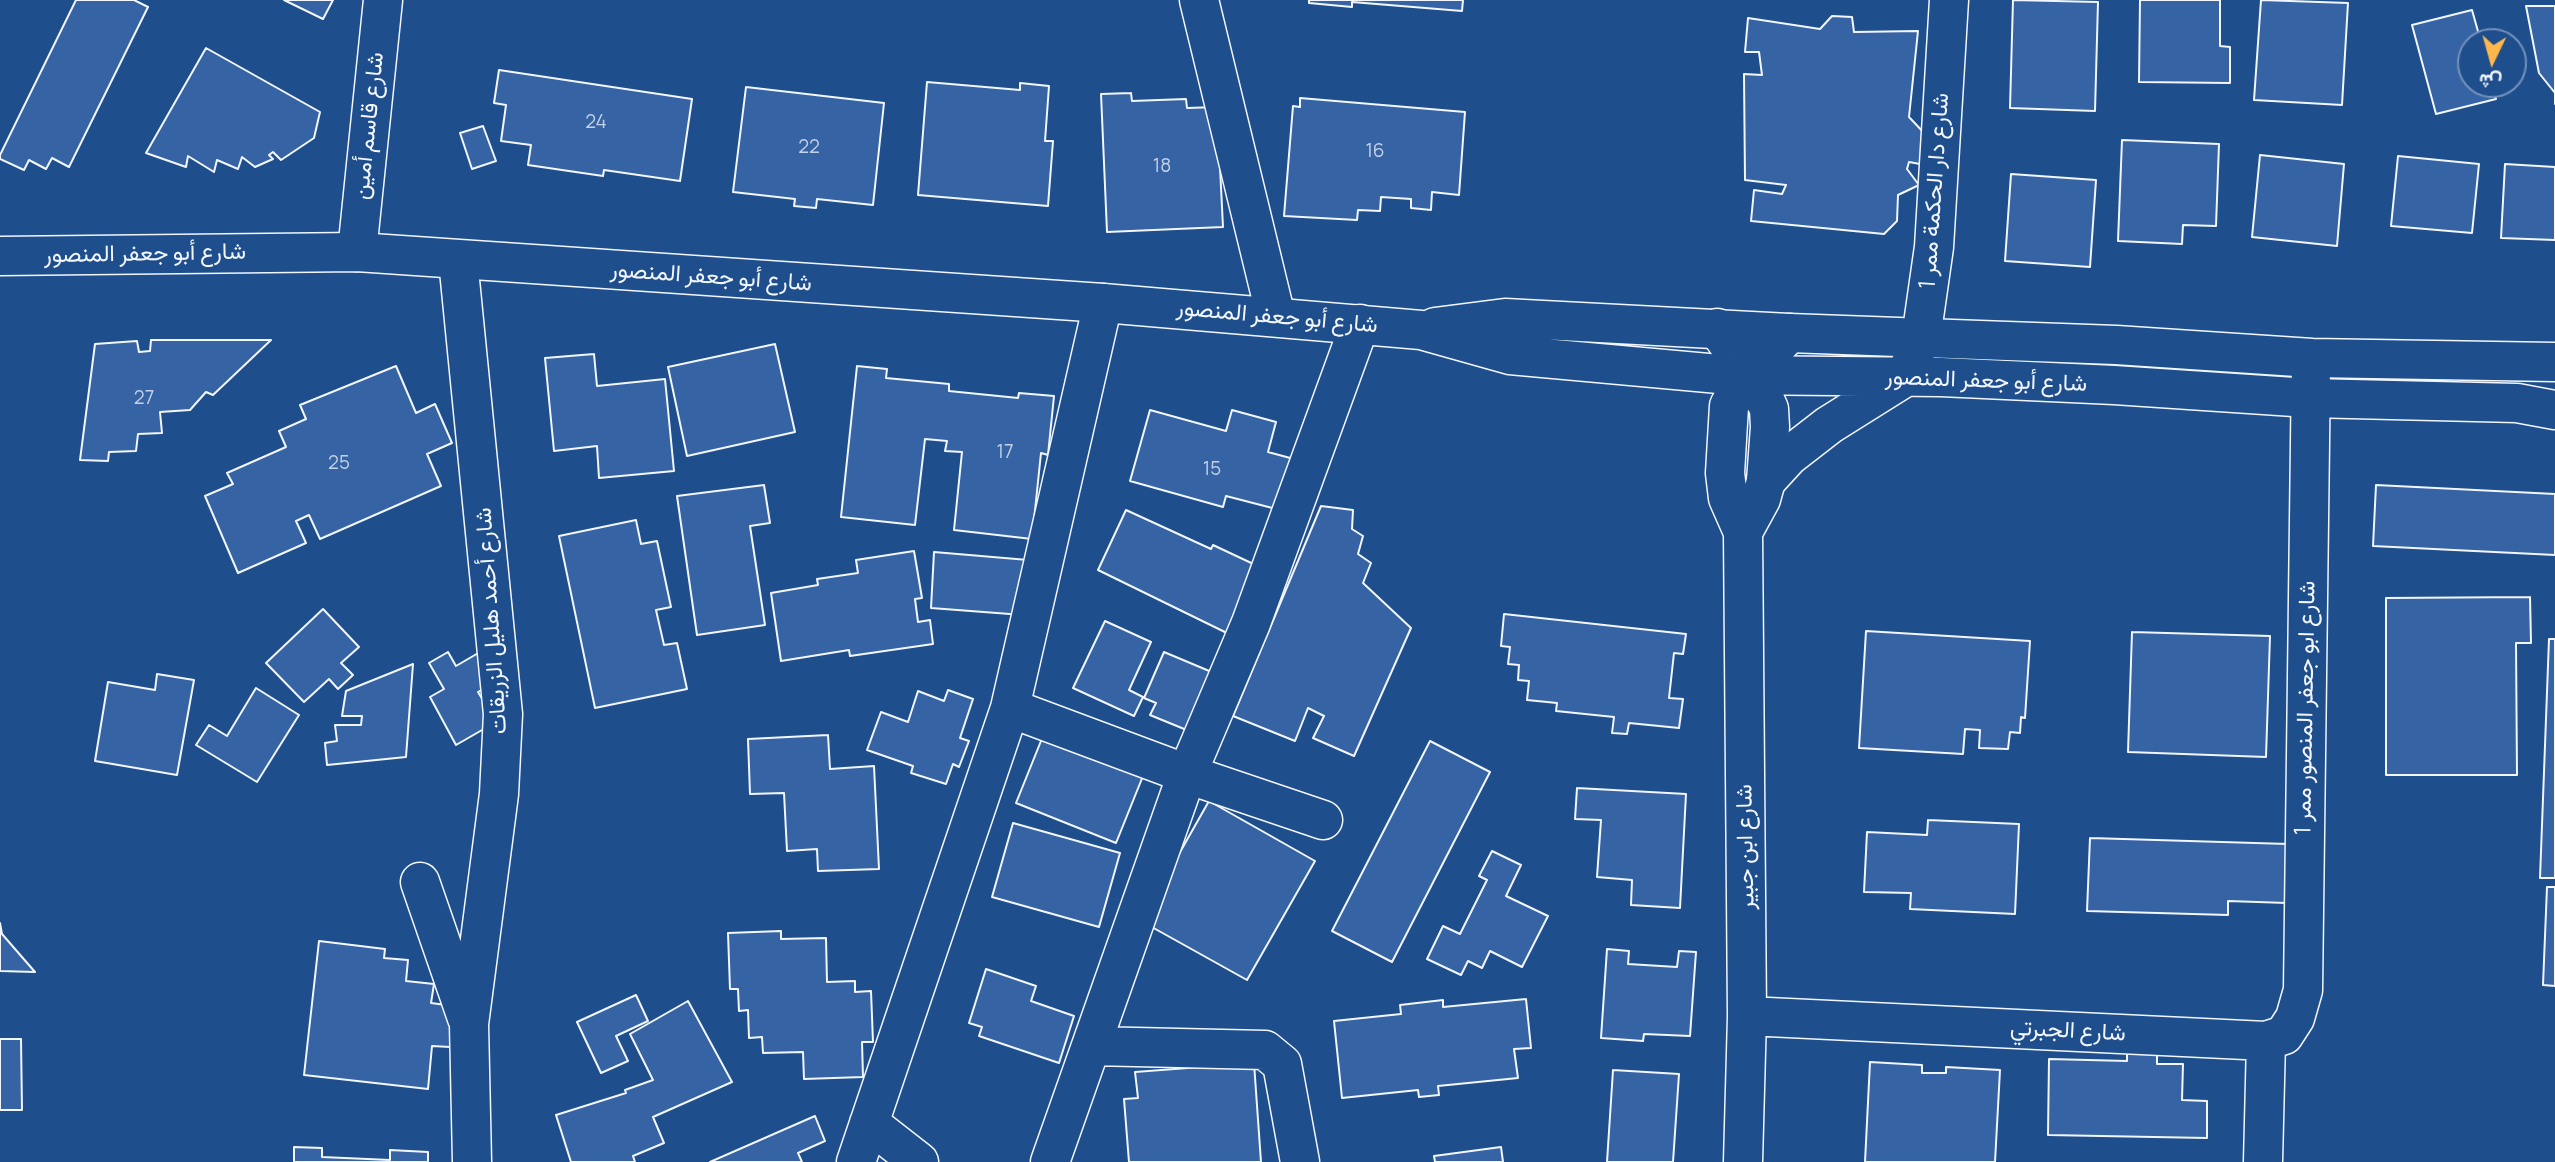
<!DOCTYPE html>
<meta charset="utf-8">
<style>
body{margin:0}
#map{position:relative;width:2555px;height:1162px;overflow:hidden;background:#1f4e8c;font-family:Manrope,Vazirmatn,sans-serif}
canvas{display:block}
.north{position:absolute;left:2457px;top:28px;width:70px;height:70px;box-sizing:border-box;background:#1f4e8c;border:2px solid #7391ba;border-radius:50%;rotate:185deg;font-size:19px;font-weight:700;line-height:28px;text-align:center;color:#f2f6ff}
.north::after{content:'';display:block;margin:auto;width:24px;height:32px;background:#ffb74d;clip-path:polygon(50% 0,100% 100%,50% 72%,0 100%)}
</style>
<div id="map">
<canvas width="2555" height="1162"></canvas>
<div class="north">ش</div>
</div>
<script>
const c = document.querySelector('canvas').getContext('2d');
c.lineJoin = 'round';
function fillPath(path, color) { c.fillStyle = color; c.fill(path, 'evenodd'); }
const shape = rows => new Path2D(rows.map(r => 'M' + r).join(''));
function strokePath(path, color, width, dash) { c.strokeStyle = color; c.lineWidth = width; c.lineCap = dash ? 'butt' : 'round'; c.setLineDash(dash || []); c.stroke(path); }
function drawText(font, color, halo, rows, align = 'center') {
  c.font = font + ' Manrope,Vazirmatn,sans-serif'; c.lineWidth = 5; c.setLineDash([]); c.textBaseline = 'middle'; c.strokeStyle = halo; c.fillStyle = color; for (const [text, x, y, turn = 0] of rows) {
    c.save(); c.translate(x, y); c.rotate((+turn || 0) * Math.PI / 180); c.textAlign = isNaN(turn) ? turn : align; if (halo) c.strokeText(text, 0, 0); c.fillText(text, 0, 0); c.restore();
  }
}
const building = shape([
 [76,0,134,0,148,7,69,167,52,158,46,169,29,160,24,170,0,159,0,155,76,0],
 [284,0,333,0,323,19,284,0],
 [1309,0,1463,0,1462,11,1352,2,1352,7,1309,3,1309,0],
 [2013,0,2098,2,2095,111,2010,108,2013,0],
 [2140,0,2220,0,2220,46,2230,47,2230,83,2139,82,2140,0],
 [2261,0,2348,3,2342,105,2254,100,2261,0],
 [2526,6,2555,6,2555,104,2555,93,2539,73,2526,6],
 [2472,10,2481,42,2471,42,2471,84,2492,84,2496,99,2436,114,2412,25,2472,10],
 [1832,16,1852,17,1854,32,1918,31,1909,117,1926,135,1920,164,1909,162,1907,169,1919,185,1898,195,1897,221,1884,234,1751,221,1754,190,1782,194,1786,185,1745,180,1744,74,1762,75,1759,52,1745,52,1748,18,1820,29,1832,16],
 [206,48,320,112,314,138,281,160,273,152,269,155,273,159,255,167,242,157,238,169,217,160,214,172,188,156,186,167,146,153,206,48],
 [499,70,692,99,680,181,604,170,603,176,528,165,531,145,501,141,506,105,494,103,499,70],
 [927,82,1020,90,1020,83,1049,86,1045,141,1053,141,1048,206,918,195,927,82],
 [746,87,884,103,873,205,817,199,816,208,794,206,795,199,733,192,746,87],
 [1131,93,1132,101,1186,99,1187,108,1217,107,1223,227,1107,232,1101,94,1131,93],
 [1300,98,1465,112,1459,195,1432,192,1431,210,1411,208,1411,199,1381,197,1380,211,1358,210,1357,220,1284,216,1293,106,1300,107,1300,98],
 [483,126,496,161,472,169,460,133,483,126],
 [2122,140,2219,144,2216,226,2183,225,2182,244,2118,241,2122,140],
 [2260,155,2344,164,2337,246,2252,237,2260,155],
 [2398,156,2479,164,2472,233,2391,226,2398,156],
 [2505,164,2555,167,2555,240,2501,238,2505,164],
 [2011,174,2096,180,2090,267,2005,261,2011,174],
 [151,340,271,340,213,395,206,392,190,410,160,412,162,433,138,434,136,451,109,452,108,461,80,460,95,344,137,341,139,352,150,351,151,340],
 [775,344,795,432,687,456,668,367,775,344],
 [594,354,597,386,665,379,674,471,599,478,597,446,554,451,545,358,594,354],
 [396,366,416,413,435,404,452,443,427,454,441,486,320,539,309,515,296,521,306,543,238,573,205,496,233,484,227,473,286,447,279,431,306,419,300,405,396,366],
 [857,366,887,369,886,378,949,384,949,391,1018,398,1019,393,1054,396,1048,455,1041,453,1032,539,954,530,962,452,945,451,947,441,925,439,915,525,841,517,857,366],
 [1150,410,1226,431,1232,410,1276,422,1268,452,1294,459,1280,510,1226,496,1223,507,1130,481,1150,410],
 [764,485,770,523,750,526,765,625,697,635,677,496,764,485],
 [2376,485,2555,494,2555,555,2373,546,2376,485],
 [1321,506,1353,510,1352,529,1363,536,1358,554,1371,563,1363,583,1411,628,1354,756,1313,738,1324,716,1308,708,1295,741,1233,716,1321,506],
 [1126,510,1211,549,1213,545,1264,569,1233,636,1098,570,1126,510],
 [636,520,641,544,657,541,671,607,656,610,664,645,677,643,687,689,595,708,559,536,636,520],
 [914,551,922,598,915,599,918,622,930,620,933,644,850,656,849,650,781,661,771,593,818,585,817,579,858,573,856,560,914,551],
 [934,552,1028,560,1023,615,931,608,934,552],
 [2530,597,2531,643,2516,643,2517,775,2386,775,2386,598,2530,597],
 [323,609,359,647,341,663,353,675,338,689,329,679,304,702,266,663,323,609],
 [1504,614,1686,634,1683,654,1674,653,1669,698,1683,699,1679,728,1629,723,1627,734,1612,733,1614,717,1556,711,1557,703,1527,700,1529,681,1518,680,1519,665,1508,664,1510,647,1501,646,1504,614],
 [1105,621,1151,642,1129,690,1143,697,1134,716,1073,688,1105,621],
 [1866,631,2030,641,2025,718,2021,717,2020,733,2010,732,2008,749,1979,748,1980,730,1965,729,1963,754,1859,748,1866,631],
 [2132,632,2270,636,2266,757,2128,752,2132,632],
 [2549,639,2555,639,2555,878,2540,878,2549,639],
 [448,652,456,666,480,652,497,681,478,692,496,722,456,745,430,697,444,689,429,663,448,652],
 [1164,652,1214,673,1189,731,1150,715,1156,703,1144,698,1164,652],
 [413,664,406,757,327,765,325,743,337,741,335,725,361,725,362,716,342,716,346,691,413,664],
 [157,674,194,680,177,775,95,761,108,682,155,690,157,674],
 [256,688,299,715,257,782,196,745,209,725,227,736,256,688],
 [948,690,973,699,960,738,969,741,959,767,953,764,946,784,911,773,913,766,867,750,881,712,908,722,918,691,944,701,948,690],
 [828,735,830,769,874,766,879,869,818,871,817,849,787,851,784,793,750,794,748,739,828,735],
 [1043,736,1143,776,1116,843,1016,803,1043,736],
 [1430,741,1490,772,1392,962,1332,931,1430,741],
 [1577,788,1686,794,1680,908,1631,905,1632,880,1597,877,1601,820,1575,819,1577,788],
 [1209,801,1315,861,1247,980,1141,921,1209,801],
 [1928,820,2019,824,2015,914,1910,909,1911,893,1864,892,1867,832,1927,835,1928,820],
 [1013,823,1120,853,1099,927,992,897,1013,823],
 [2090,838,2288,844,2287,903,2228,901,2228,915,2087,911,2090,838],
 [1492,851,1521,865,1506,896,1548,916,1522,967,1490,951,1482,968,1468,961,1461,975,1427,959,1443,926,1460,934,1487,880,1479,876,1492,851],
 [2547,887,2555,887,2555,986,2543,985,2547,887],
 [0,923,2,934,35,972,0,971,0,923],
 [781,931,781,939,826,938,827,982,855,981,855,992,871,991,873,1042,862,1042,863,1077,804,1079,803,1052,763,1053,762,1037,749,1038,748,1010,739,1011,738,989,730,989,728,933,781,931],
 [319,941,385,949,384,958,408,960,406,981,434,984,431,1003,454,1006,450,1047,432,1046,428,1089,304,1075,319,941],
 [1607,949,1629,951,1628,964,1677,967,1679,951,1696,952,1690,1036,1644,1034,1643,1041,1601,1038,1607,949],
 [986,969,1036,986,1031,1001,1074,1016,1059,1063,979,1036,982,1027,969,1023,986,969],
 [636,995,648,1021,616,1036,628,1061,601,1073,577,1022,636,995],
 [1526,999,1531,1048,1514,1049,1518,1078,1438,1086,1439,1095,1419,1097,1418,1090,1342,1098,1334,1021,1401,1014,1400,1005,1443,1000,1443,1007,1526,999],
 [688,1001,732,1082,653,1117,664,1143,633,1156,635,1162,571,1162,556,1115,626,1093,625,1090,653,1080,630,1034,688,1001],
 [0,1039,21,1039,22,1110,0,1110,0,1039],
 [2127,1051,2157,1052,2157,1064,2183,1064,2182,1100,2207,1101,2207,1138,2048,1135,2049,1059,2127,1061,2127,1051],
 [1870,1062,1922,1065,1922,1073,1946,1073,1946,1067,2000,1070,1995,1162,1865,1162,1870,1062],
 [1254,1063,1261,1162,1129,1162,1124,1099,1138,1098,1135,1072,1254,1063],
 [1613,1070,1679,1074,1673,1162,1607,1162,1613,1070],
 [815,1116,825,1141,798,1153,802,1162,710,1162,815,1116],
 [294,1147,322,1148,322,1157,390,1160,390,1150,428,1152,428,1162,294,1162,294,1147],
 [1501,1147,1503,1162,1435,1162,1434,1156,1501,1147]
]);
const street = shape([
 [1199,0,1276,317],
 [357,252,383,0],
 [458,260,503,714,499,794,469,1024,472,1162],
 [1717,328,1761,391,1769,409,1770,427,1766,481,1761,499,1743,532],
 [1909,368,1921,338,1934,247,1949,0],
 [1010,708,1187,774,1323,820],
 [420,882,467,1018],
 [1747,1016,2266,1041,2284,1035,2295,1018,2303,990,2311,364],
 [1092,1046,1265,1050,1282,1064,1300,1162],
 [869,1123,919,1162],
 [856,1162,1010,708,1103,303],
 [1050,1162,1187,774,1251,623,1360,324],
 [1743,1162,1747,1016,1743,532,1728,498,1725,473,1729,406,1738,389,1789,333],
 [2263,1162,2266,1041]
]);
const secondary = shape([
 [0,256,357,252,1103,303,1421,330,1510,355,1730,375,1941,377,2114,385,2309,398,2517,403,2555,410],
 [1435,327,1505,318,1789,333,2116,345,2312,358,2555,362],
 [1766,481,1789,456,1829,425,1904,378]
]);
const numberNames = [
 ["24",596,123],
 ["22",809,148],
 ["16",1375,152],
 ["18",1162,167],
 ["27",144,399],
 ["17",1005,453],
 ["25",339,464],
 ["15",1212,470]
];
const streetNames = [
 ["شارع قاسم أمين",369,126,-84],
 ["شارع دار الحكمة ممر 1",1935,191,-86],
 ["شارع أبو جعفر المنصور",145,254,-1],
 ["شارع أبو جعفر المنصور",711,277,4],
 ["شارع أبو جعفر المنصور",1277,317,5],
 ["شارع أبو جعفر المنصور",1986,381,2],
 ["شارع أحمد هليل الزريقات",492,621,-94],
 ["شارع ابو جعفر المنصور ممر 1",2306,708,-89],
 ["شارع ابن جبير",1746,847,-91],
 ["شارع الجبرتي",2068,1031,3]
];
fillPath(building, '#3563a3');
strokePath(building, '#f2f6ff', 2);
strokePath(street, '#f2f6ff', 41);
strokePath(secondary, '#f2f6ff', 41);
strokePath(street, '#1f4e8c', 38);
strokePath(secondary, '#1f4e8c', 38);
drawText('19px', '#c3d1e8', null, numberNames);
drawText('23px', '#f2f6ff', '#1f4e8c', streetNames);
</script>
